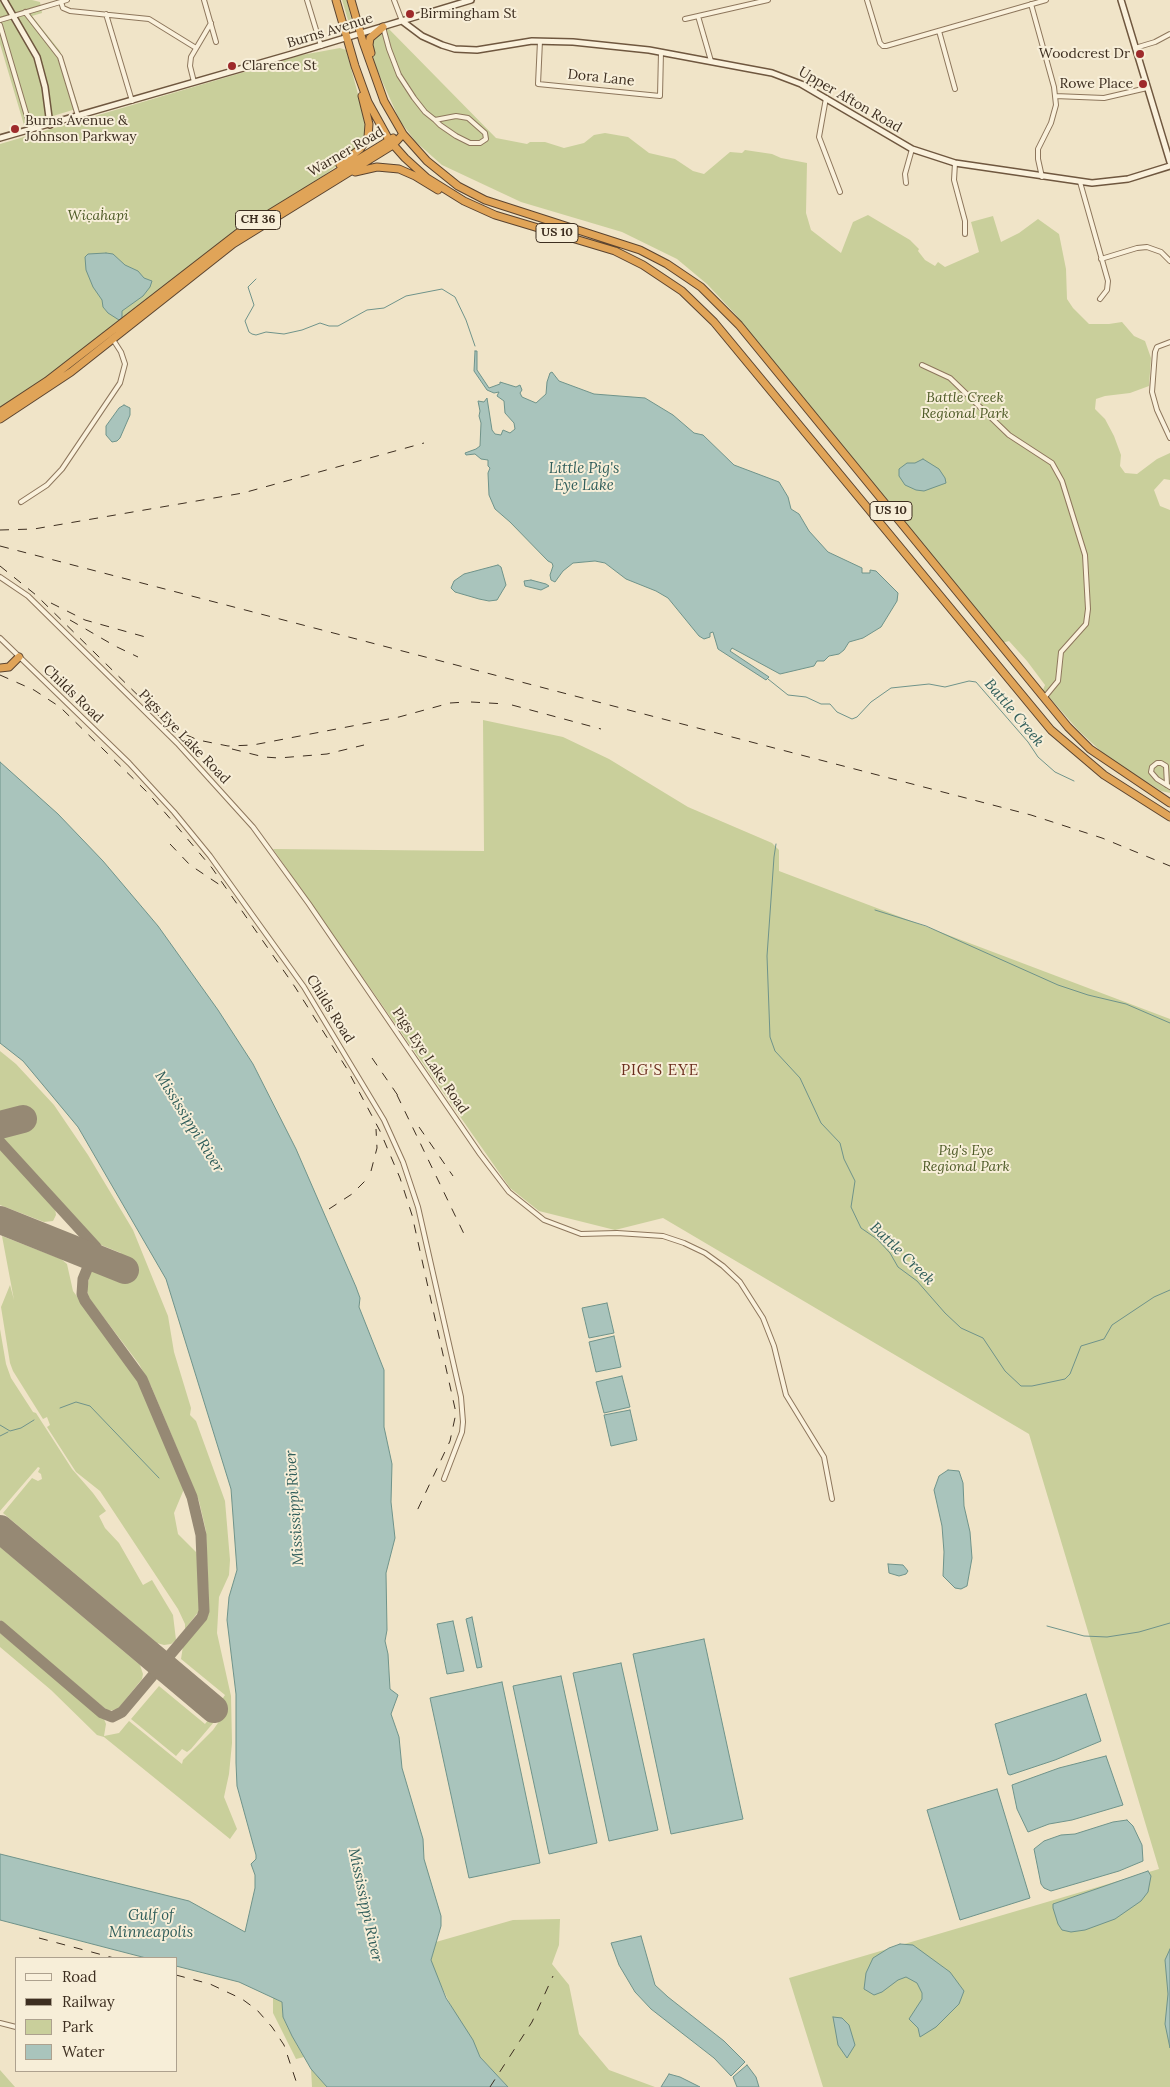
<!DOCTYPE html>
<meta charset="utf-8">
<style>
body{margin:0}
#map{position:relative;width:1170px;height:2087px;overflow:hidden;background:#f0e4c8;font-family:Lora,serif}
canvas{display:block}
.legend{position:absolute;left:15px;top:1957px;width:162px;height:115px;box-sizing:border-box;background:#f7eed8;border:1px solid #ada18e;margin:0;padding:6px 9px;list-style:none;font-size:15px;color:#3d2e20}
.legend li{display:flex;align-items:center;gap:10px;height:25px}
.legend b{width:25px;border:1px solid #ada18e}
</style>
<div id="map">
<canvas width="1170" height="2087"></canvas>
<ul class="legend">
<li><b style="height:6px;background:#faf1dc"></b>Road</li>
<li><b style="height:6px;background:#3d2e20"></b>Railway</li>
<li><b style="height:14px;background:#c9cf9b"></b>Park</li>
<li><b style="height:14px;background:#a9c4bc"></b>Water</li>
</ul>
</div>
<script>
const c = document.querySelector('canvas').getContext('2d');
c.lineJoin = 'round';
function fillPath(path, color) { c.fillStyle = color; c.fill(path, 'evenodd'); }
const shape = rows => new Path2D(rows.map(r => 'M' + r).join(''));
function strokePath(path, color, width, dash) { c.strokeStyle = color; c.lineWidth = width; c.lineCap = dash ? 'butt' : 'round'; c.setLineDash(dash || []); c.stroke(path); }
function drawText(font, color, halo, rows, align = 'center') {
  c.font = font + ' Lora,serif'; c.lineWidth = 4; c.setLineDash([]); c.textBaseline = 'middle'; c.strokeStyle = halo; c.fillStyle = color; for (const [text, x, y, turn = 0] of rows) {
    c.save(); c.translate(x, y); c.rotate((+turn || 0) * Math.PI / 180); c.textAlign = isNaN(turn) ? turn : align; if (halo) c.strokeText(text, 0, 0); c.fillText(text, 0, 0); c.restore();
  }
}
const green = shape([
 [0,0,32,0,40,2,42,13,32,16,60,51,79,108,24,125,0,44],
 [342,0,347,0,353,28,348,20],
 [384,24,496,138,527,144,530,142,545,142,564,148,584,143,594,135,605,133,628,137,649,153,675,159,693,171,704,174,730,152,742,153,745,150,772,154,781,158,807,163,806,213,811,230,841,253,853,222,868,215,910,240,919,249,918,251,925,260,935,266,938,262,945,267,979,252,971,222,993,216,1001,242,1019,233,1038,219,1059,234,1066,269,1067,299,1073,308,1089,324,1109,324,1122,322,1134,336,1145,341,1151,358,1149,386,1130,393,1105,396,1096,399,1095,409,1105,419,1114,436,1121,455,1120,466,1125,473,1137,474,1157,459,1170,453,1170,480,1164,479,1154,490,1160,506,1170,510,1170,793,1161,791,1106,756,1078,730,1043,690,1045,685,1027,661,1009,641,998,644,815,420,736,315,707,284,677,259,622,232,521,202,442,165,416,142,400,121,374,63,371,41],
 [340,48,346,50,367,127,364,145,318,180,233,233,46,379,0,409,0,144,302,55],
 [483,720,563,737,609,759,688,807,772,843,779,850,779,871,1170,1019,1170,2087,823,2087,789,1978,1159,1869,1029,1434,663,1218,615,1230,539,1211,510,1188,273,849,484,851],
 [0,1051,16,1064,54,1105,88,1155,133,1230,168,1316,174,1352,191,1408,190,1415,196,1421,225,1501,230,1560,229,1575,219,1597,217,1633,231,1696,232,1743,229,1774,224,1797,237,1829,230,1839,104,1737,97,1735,51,1690,0,1647,0,1633,104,1719,106,1724,104,1736,119,1733,129,1721,182,1764,183,1760,213,1730,225,1713,223,1712,221,1714,217,1710,223,1703,221,1701,225,1695,181,1659,183,1646,207,1618,209,1612,206,1531,199,1501,151,1386,139,1364,89,1298,87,1289,90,1273,92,1271,110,1278,115,1271,124,1273,127,1266,119,1263,121,1253,101,1245,0,1135,26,1127,21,1109,0,1115],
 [0,1148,55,1208,56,1215,53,1221,44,1222,0,1205],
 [2,1236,61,1259,67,1264,73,1291,130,1368,145,1394,184,1489,174,1513,178,1534,196,1552,198,1557,199,1611,185,1629,185,1624,178,1609,100,1491,76,1472,47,1427,50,1425,47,1417,43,1419,13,1371,10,1363,1,1307,10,1285,14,1300],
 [0,1329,6,1364,11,1378,33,1412,36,1413,72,1469,93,1493,106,1511,99,1516,105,1528,119,1543,143,1585,152,1580,173,1615,176,1640,171,1644,164,1645,157,1643,3,1513,32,1478,38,1481,42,1479,41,1474,38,1472,40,1468,38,1467,0,1511],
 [0,1547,140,1665,143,1674,142,1679,118,1709,108,1711,0,1620],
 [159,1686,205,1724,215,1711,220,1715,191,1749,187,1752,182,1749,176,1756,131,1719],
 [560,1919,559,1945,552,1964,569,1985,579,2034,609,2070,655,2087,508,2087,480,2057,454,2012,432,1967,431,1960,436,1942,513,1920],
 [273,1998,282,2002,283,2017,292,2036,304,2057,296,2059,273,2013],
 [311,2069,327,2087,312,2087],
 [0,2070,15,2087,0,2087]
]);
const water = shape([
 [106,253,113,254,125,265,138,271,144,278,152,281,150,287,143,296,122,311,122,318,119,320,108,313,103,307,102,300,93,287,86,270,85,257,88,254,106,253],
 [475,351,477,351,477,370,489,388,500,384,500,382,516,387,520,385,522,390,520,393,522,397,536,403,546,394,547,382,550,373,552,372,559,381,594,394,645,398,673,415,694,433,703,435,734,465,779,482,788,497,791,509,799,514,809,531,828,552,862,568,862,573,870,573,870,570,876,571,898,593,897,601,881,627,863,638,849,642,844,650,839,654,829,656,824,661,817,661,814,666,780,674,732,648,730,651,769,677,766,680,718,649,713,632,710,633,710,637,704,639,699,636,668,598,656,591,626,579,605,563,595,561,573,563,563,571,555,582,551,580,550,575,553,566,552,563,548,561,510,522,495,509,489,495,488,473,490,468,488,466,488,460,481,459,475,454,466,455,465,453,476,449,480,446,481,423,479,416,480,411,478,401,484,402,487,398,492,430,495,434,501,435,503,430,510,433,515,429,514,423,505,413,504,401,497,396,499,392,494,393,487,390,474,371,475,351],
 [124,405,130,408,130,415,120,438,117,441,112,442,106,435,106,426,119,408,124,405],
 [923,459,939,469,945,478,946,483,924,491,916,490,905,485,899,476,899,469,907,463,915,463,923,459],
 [498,565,501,567,506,585,497,600,489,601,479,599,455,592,451,588,454,581,464,574,498,565],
 [531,580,546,584,549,586,541,590,525,586,524,581,531,580],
 [0,762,58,814,103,861,158,926,218,1010,253,1064,296,1149,356,1287,360,1298,359,1307,384,1370,384,1427,392,1464,391,1502,395,1538,386,1573,387,1630,385,1641,388,1654,390,1689,398,1695,391,1714,399,1737,402,1768,423,1839,424,1859,441,1916,441,1926,431,1960,446,1998,473,2040,480,2057,508,2087,327,2087,311,2069,292,2036,283,2017,282,2002,239,1982,176,1966,176,1958,146,1958,0,1920,0,1854,189,1901,245,1932,255,1888,255,1875,251,1864,256,1859,256,1855,237,1786,236,1763,236,1694,227,1620,229,1597,237,1570,231,1489,166,1279,78,1127,23,1061,0,1043,0,762],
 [607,1303,614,1333,589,1338,582,1308,607,1303],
 [614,1336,621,1367,596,1372,589,1342,614,1336],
 [622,1376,630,1407,604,1413,596,1382,622,1376],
 [630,1410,637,1440,611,1446,604,1415,630,1410],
 [948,1470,959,1471,963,1483,964,1506,970,1532,972,1558,967,1586,961,1589,955,1588,943,1576,944,1552,942,1526,934,1490,939,1476,948,1470],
 [888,1564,903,1565,908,1571,906,1574,899,1576,889,1573,888,1564],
 [472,1617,482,1667,477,1668,466,1619,472,1617],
 [453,1621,464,1671,447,1674,437,1624,453,1621],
 [704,1639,743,1819,671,1834,633,1654,704,1639],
 [621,1663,658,1830,609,1841,573,1673,621,1663],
 [561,1676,597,1843,549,1854,513,1686,561,1676],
 [502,1682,540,1863,469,1878,430,1698,502,1682],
 [1086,1694,1101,1741,1055,1760,1010,1775,1008,1774,995,1724,1086,1694],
 [1106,1756,1123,1805,1072,1820,1049,1824,1028,1832,1017,1809,1012,1785,1059,1768,1106,1756],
 [997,1789,1030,1898,960,1920,927,1810,997,1789],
 [1127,1820,1133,1826,1142,1845,1143,1861,1119,1871,1051,1891,1044,1888,1041,1884,1034,1849,1044,1841,1061,1835,1075,1834,1113,1822,1127,1820],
 [1148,1871,1151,1876,1148,1892,1141,1901,1115,1919,1085,1930,1071,1932,1062,1930,1058,1924,1053,1908,1053,1904,1148,1871],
 [641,1936,655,1985,668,1997,724,2041,745,2062,731,2076,714,2058,651,2009,635,1992,619,1965,611,1943,641,1936],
 [900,1944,913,1945,950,1972,964,1991,959,2004,936,2027,920,2037,918,2028,909,2019,922,1999,922,1993,917,1983,906,1977,898,1980,882,1992,874,1995,864,1989,866,1973,873,1958,889,1948,900,1944],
 [1170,1949,1170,2048,1165,2024,1168,1994,1165,1960,1170,1949],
 [833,2017,842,2018,849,2025,855,2045,847,2058,838,2045,833,2017],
 [747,2065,756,2077,759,2087,737,2087,733,2077,747,2065],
 [669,2074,680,2077,700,2087,661,2087,669,2074]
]);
const stream = shape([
 [256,279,248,287,254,305,245,321,249,332,252,334,256,335,266,332,284,334,302,330,320,323,329,326,338,326,367,310,384,308,406,296,442,289,455,297,466,320,475,346],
 [768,679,788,695,806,697,821,704,830,704,837,712,852,719,857,717,871,702,891,688,929,684,945,687,969,681,976,682,1028,742,1038,757,1055,772,1074,781],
 [776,844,774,857,767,956,770,1037,775,1051,800,1078,821,1123,840,1143,844,1159,855,1181,851,1207,861,1228,877,1239,890,1253,898,1267,917,1281,945,1313,961,1328,983,1338,1005,1371,1021,1386,1032,1386,1065,1379,1070,1374,1081,1346,1104,1339,1112,1325,1154,1297,1170,1290],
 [875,910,926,926,1058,985,1088,995,1126,1004,1170,1023],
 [60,1408,76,1402,90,1406,159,1478],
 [0,1425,10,1431,21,1428,34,1420],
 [0,1436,8,1432],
 [1047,1626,1084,1636,1107,1637,1139,1632,1170,1623]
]);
const taxiway = shape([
 [0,1142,96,1247,83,1279,82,1294,85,1301,142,1379,192,1497,201,1535,204,1611,202,1617,122,1712,112,1717,102,1713,0,1626]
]);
const runway = shape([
 [0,1125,23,1119],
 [0,1220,125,1270],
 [0,1529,214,1709]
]);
const street = shape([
 [204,0,216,42],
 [307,0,321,46],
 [394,0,402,21],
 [867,0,880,43,883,46,886,46,1046,0],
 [61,2,63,8,70,11,149,19,196,48],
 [1031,4,1054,87,1056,105,1051,123,1038,149,1038,159,1042,177],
 [25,12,60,57,78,116],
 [106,14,132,101],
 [698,16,711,61],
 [685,19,768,0],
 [0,20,67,0],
 [0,25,31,130],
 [383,27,389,49,399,75,414,98,425,112,435,120,440,125,456,136,470,143,480,143,486,139,485,133,468,118,456,116,435,120],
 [939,31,955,89],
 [540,41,538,84,660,96,661,52],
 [1135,48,1155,42,1170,34],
 [194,82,190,66,191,57,211,23],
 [1055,96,1104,98,1147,88],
 [826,98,819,137,840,192],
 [955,163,954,180,965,221,965,234],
 [1080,182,1108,281,1107,290,1100,299],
 [906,183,905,174,912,149],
 [1101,259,1137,248,1147,247,1161,252,1170,261],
 [1170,342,1157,347,1155,352,1152,392,1157,410,1170,438],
 [922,365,950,378,1009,435,1052,463,1062,481,1085,555,1088,609,1086,624,1061,652,1058,681,1044,698],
 [21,502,47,485,62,469,120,383,125,364,121,352,112,338],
 [0,577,28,596,177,743,253,827,309,904,480,1154,509,1192,544,1220,581,1234,617,1233,663,1236,684,1243,705,1253,723,1266,740,1282,763,1318,774,1346,786,1395,824,1457,832,1499],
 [0,638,129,763,174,812,210,856,304,987,384,1120,403,1162,418,1207,461,1397,463,1422,462,1432,444,1479],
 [1167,785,1166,766,1161,763,1157,763,1152,767,1151,772,1157,779,1170,787],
 [0,2023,16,2027]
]);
const secondary = shape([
 [4,0,37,57,45,87,50,125],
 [1121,0,1170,162],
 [402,21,422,36,442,45,455,49,477,50,532,41,573,42,649,50,772,73,801,84,912,149,955,163,1092,183,1128,179,1170,166],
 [0,138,292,54,471,0]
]);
const highway = shape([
 [336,0,355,66,368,102,389,140,405,158,427,178,464,201,495,215,615,251,643,265,682,291,714,322,1051,730,1104,775,1170,817],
 [351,0,363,42,384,101,403,134,427,161,458,186,485,200,640,250,667,264,701,287,739,325,1068,727,1090,749,1170,803],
 [371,53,369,45,370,38,383,27],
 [340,165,360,149,368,137,369,124,362,96],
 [355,172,377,167,399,169,415,176,438,190],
 [0,412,47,381,238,233,393,138],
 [0,419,71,372,233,244,393,145,403,134],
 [0,668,9,667,19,657]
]);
const rail = shape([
 [0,530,34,529,243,493,424,443],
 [0,546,1031,815,1102,838,1170,866],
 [0,566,36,595,161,718,182,733,198,740,228,746,253,745,399,717,450,703,466,702],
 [51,603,85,620,149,638],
 [70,620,115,646,138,657],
 [0,675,34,690,60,707,147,792,174,823,212,868,295,987,347,1069,380,1131,400,1178,412,1215,456,1413,450,1441,416,1513],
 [471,702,506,704],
 [512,705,601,729],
 [232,749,264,757,279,758,327,754,364,745],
 [170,844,190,865,220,885],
 [372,1058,401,1100],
 [397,1095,465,1236],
 [419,1127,453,1176],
 [371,1171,377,1148,376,1129],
 [329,1209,352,1194,365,1181],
 [39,1938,114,1958],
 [176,1975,210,1984,242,1999,257,2010,272,2027,284,2045,298,2087],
 [490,2087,532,2022,553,1976]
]);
const markers = [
 [410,14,5,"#9e2a2b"],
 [1140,54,5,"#9e2a2b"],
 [232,66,5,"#9e2a2b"],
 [1143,84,5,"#9e2a2b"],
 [15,129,5,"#9e2a2b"]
];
const shields = [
 [258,220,45],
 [557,233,42],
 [891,511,42]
];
const shieldNames = [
 ["CH 36",258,220],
 ["US 10",557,233],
 ["US 10",891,511]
];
const poiNames = [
 ["Birmingham St",420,14],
 ["Woodcrest Dr",1130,54,"right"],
 ["Clarence St",242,66],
 ["Rowe Place",1133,84,"right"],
 ["Burns Avenue &",25,121],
 ["Johnson Parkway",25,137]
];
const streetNames = [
 ["Burns Avenue",330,31,-17],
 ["Dora Lane",601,78,6],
 ["Upper Afton Road",850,100,30],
 ["Warner Road",346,152,-30],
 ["Childs Road",73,694,44],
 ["Pigs Eye Lake Road",184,737,46],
 ["Childs Road",330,1009,58],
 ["Pigs Eye Lake Road",430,1061,56]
];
const parkNames = [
 ["Wic̣aḣapi",98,216],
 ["Battle Creek",965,398],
 ["Regional Park",965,414],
 ["Pig's Eye",966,1151],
 ["Regional Park",966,1167]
];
const waterNames = [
 ["Little Pig's",584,469],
 ["Eye Lake",584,486],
 ["Battle Creek",1014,713,50],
 ["Mississippi River",189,1122,58],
 ["Battle Creek",902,1254,44],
 ["Mississippi River",295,1508,-94],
 ["Mississippi River",365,1905,78],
 ["Gulf of",151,1916],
 ["Minneapolis",151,1933]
];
const neighbourhoodNames = [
 ["PIG'S EYE",660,1071]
];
fillPath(green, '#c9cf9b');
fillPath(water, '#a9c4bc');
strokePath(water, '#6f938a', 1);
strokePath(stream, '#6f938a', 1);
strokePath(taxiway, '#968974', 11);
strokePath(runway, '#968974', 28);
strokePath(street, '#8d765c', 6);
strokePath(secondary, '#6f573f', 8);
strokePath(highway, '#5b4430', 9);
strokePath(street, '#faf1dc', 4);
strokePath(secondary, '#faf1dc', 5);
strokePath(highway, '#e0a458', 7);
strokePath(rail, '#3d2e20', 1, [9, 9]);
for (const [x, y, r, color] of markers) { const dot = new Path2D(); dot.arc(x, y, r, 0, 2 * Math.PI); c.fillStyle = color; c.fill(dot); strokePath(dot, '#f7eed8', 2); }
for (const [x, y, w] of shields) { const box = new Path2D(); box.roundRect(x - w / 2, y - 9.5, w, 19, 4); c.fillStyle = '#f7eed8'; c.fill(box); strokePath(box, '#3d2e20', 1); }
drawText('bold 12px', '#3d2e20', null, shieldNames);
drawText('14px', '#3d2e20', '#f7eed8', poiNames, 'left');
drawText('14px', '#3d2e20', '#f7eed8', streetNames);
drawText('italic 14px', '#4d5a26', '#f7eed8', parkNames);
drawText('italic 15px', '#2f5d5a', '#f7eed8', waterNames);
c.letterSpacing = '1px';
drawText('15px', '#6b2e1e', '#f7eed8', neighbourhoodNames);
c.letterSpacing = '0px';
</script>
